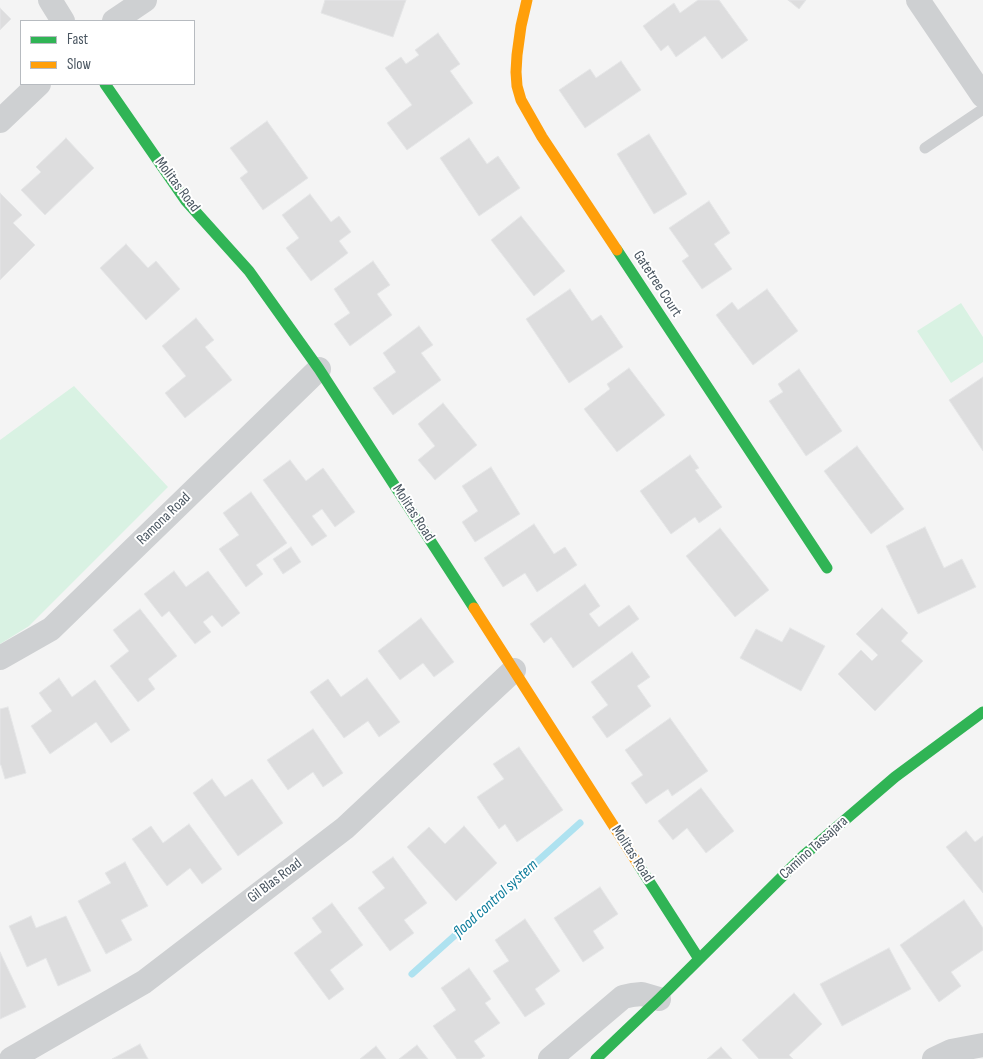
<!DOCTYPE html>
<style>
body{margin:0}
#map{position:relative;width:983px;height:1059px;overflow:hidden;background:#f4f4f4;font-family:"Sofia Sans Condensed",sans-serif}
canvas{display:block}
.legend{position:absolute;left:20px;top:20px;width:175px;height:65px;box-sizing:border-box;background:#fff;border:1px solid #b7bbc0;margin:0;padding:6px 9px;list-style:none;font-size:15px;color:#4a5661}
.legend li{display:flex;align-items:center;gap:10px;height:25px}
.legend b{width:25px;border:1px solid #b7bbc0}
</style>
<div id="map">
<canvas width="983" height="1059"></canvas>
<ul class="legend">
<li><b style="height:6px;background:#30b455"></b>Fast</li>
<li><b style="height:6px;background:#ff9f0a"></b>Slow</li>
</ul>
</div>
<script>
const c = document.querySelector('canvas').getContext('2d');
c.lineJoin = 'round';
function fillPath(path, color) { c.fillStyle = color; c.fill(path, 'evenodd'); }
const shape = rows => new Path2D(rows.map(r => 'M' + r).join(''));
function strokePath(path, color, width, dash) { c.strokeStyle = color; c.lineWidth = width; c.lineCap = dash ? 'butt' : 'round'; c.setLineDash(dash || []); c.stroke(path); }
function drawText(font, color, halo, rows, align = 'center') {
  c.font = font + ' "Sofia Sans Condensed",sans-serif'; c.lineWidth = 4; c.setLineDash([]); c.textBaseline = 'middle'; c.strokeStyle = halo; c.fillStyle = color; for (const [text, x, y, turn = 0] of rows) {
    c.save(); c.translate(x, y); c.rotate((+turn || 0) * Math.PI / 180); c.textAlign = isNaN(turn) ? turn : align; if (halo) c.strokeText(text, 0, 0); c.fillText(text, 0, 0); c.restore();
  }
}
const green = shape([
 [961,303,983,337,983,362,951,383,917,331],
 [74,386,168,487,29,626,0,644,0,440]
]);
const stream = shape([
 [412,974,580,823]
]);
const building = shape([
 [325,0,406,0,393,37,321,13,325,0],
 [698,0,719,0,748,40,722,59,705,36,676,57,668,45,661,51,643,26,674,3,680,13,698,0],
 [788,0,806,0,799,9,788,0],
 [0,8,11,19,0,30,0,8],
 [438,33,460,64,450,71,473,103,407,150,387,123,412,105,385,68,401,57,406,64,419,55,415,50,438,33],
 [621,61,641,90,585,128,559,90,590,69,596,78,621,61],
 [267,121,308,178,263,210,240,178,248,172,230,148,267,121],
 [649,134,687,194,654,214,617,154,649,134],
 [66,138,94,168,45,215,21,190,41,172,36,167,66,138],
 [469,138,487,164,498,156,520,188,479,216,440,158,469,138],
 [0,193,22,215,13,223,35,245,0,280,0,193],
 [310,194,331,222,339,216,351,232,339,241,348,253,311,281,286,248,299,238,282,215,310,194],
 [709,201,730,233,714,244,732,269,702,289,682,261,689,256,669,228,709,201],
 [521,216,565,271,534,296,491,240,521,216],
 [126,244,148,268,156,261,180,289,146,320,100,268,126,244],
 [373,261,390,285,377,294,392,315,350,346,334,324,350,313,334,289,373,261],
 [570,289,592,321,601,315,623,347,569,383,526,319,570,289],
 [767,289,798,331,753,365,716,315,732,302,738,310,767,289],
 [196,318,214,340,205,347,232,380,185,418,165,393,186,376,162,346,196,318],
 [419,326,433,345,421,353,441,380,393,415,373,388,396,372,383,353,419,326],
 [629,368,665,415,617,452,584,409,610,389,607,384,629,368],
 [799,369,842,431,806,456,769,401,783,392,778,384,799,369],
 [983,377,983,451,949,400,983,377],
 [443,403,477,445,435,480,418,460,435,446,418,424,443,403],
 [857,446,904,509,871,534,824,471,857,446],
 [690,455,699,468,695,470,722,507,699,523,695,517,671,534,640,491,690,455],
 [290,460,306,481,323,468,355,512,335,527,322,509,312,516,327,536,312,546,263,480,290,460],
 [491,467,520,514,475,542,462,522,478,511,462,486,491,467],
 [251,492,287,543,256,565,263,574,246,587,219,549,239,535,223,513,251,492],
 [534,524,554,554,565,547,577,565,537,592,525,573,503,587,484,558,534,524],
 [925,527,944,568,962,559,976,587,918,614,886,546,925,527],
 [720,528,769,590,735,617,686,556,720,528],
 [291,547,301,562,283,574,273,559,291,547],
 [174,571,186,587,208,571,240,613,222,627,212,615,203,622,211,632,195,644,169,611,162,617,144,594,174,571],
 [585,584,600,606,589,614,599,627,629,605,639,619,573,668,551,637,544,643,530,624,585,584],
 [882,608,908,633,901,641,923,661,875,711,838,674,861,650,872,661,878,655,856,634,882,608],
 [140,609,177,656,148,679,155,689,138,702,110,666,129,651,113,630,140,609],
 [421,618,454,662,434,677,423,663,400,680,378,651,421,618],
 [790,628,825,646,801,691,740,658,756,629,782,642,790,628],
 [632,652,650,677,637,686,651,706,607,738,592,717,608,705,591,682,632,652],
 [59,678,72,697,95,680,130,730,111,743,96,722,50,754,31,726,52,711,39,693,59,678],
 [367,678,400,722,379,737,368,721,344,738,310,692,328,679,341,697,367,678],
 [8,707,26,773,5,779,1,765,0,765,0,709,8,707],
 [670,718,708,771,672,796,668,789,646,804,631,783,643,775,625,750,670,718],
 [313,729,343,773,323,787,313,772,288,790,267,760,313,729],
 [519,747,563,810,517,842,505,824,499,829,477,797,504,779,493,764,519,747],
 [212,779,225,797,252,779,283,823,238,856,193,793,212,779],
 [701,788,734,831,706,853,687,828,673,840,658,821,701,788],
 [189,824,222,869,202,884,190,868,167,886,132,839,151,826,163,843,189,824],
 [464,826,497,863,456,901,407,847,429,827,445,844,464,826],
 [966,831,975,842,983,836,983,893,946,847,966,831],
 [393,857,427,903,404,920,414,933,390,951,358,908,385,888,372,872,393,857],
 [125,862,148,906,121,920,132,940,106,954,78,901,111,883,105,873,125,862],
 [600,887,618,914,593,931,604,948,583,962,554,918,600,887],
 [964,900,983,928,983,950,951,972,961,986,939,1002,900,945,964,900],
 [332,903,363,945,330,970,344,989,329,1000,294,953,322,932,312,918,332,903],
 [31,916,36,928,66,916,91,971,58,986,46,958,27,967,9,926,31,916],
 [525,919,560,971,535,989,545,1004,525,1017,493,971,509,961,495,940,525,919],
 [889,948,911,989,842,1026,820,984,889,948],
 [0,952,26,1007,0,1019,0,952],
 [469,968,491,999,485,1003,500,1023,474,1041,485,1056,480,1059,457,1059,433,1026,456,1010,441,988,469,968],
 [794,993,822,1024,789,1055,793,1059,759,1059,742,1040,794,993],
 [140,1044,148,1059,112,1059,140,1044],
 [417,1045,428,1059,399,1059,417,1045],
 [376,1046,386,1059,360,1059,376,1046],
 [721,1047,732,1059,707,1059,721,1047]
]);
const lane = shape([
 [925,148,983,109]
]);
const street = shape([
 [50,0,63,21],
 [918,0,983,96],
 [114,21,145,0],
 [0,121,39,84],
 [0,658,51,629,319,369],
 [11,1059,144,982,345,828,514,670],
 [550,1059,623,997,632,995,642,994,659,999],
 [934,1059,951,1051,983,1045]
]);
const fast = shape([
 [105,84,186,201,249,271,319,369,474,608],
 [617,250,827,568],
 [638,864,699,959],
 [596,1059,659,999,803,856,895,777,983,712]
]);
const slow = shape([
 [527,0,521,26,517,55,516,72,517,86,521,100,542,137,617,250],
 [474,608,638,864]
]);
const streetNames = [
 ["Molitas Road",177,185,53],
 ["Gatetree Court",657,284,57],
 ["Molitas Road",413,513,57],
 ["Ramona Road",164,519,-44],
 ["Camino Tassajara",814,848,-42],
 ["Molitas Road",632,854,57],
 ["Gil Blas Road",275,881,-37]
];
const waterNames = [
 ["flood control system",496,899,-42]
];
fillPath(green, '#d9f2e3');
strokePath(stream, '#aee2f0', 7);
fillPath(building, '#ddddde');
strokePath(building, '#e5e6e7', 1);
strokePath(lane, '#ced0d2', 11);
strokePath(street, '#ced0d2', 24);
strokePath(fast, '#30b455', 11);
strokePath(slow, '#ff9f0a', 11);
drawText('15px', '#4a5661', '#fff', streetNames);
drawText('italic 16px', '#0c7c9b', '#fff', waterNames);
</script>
